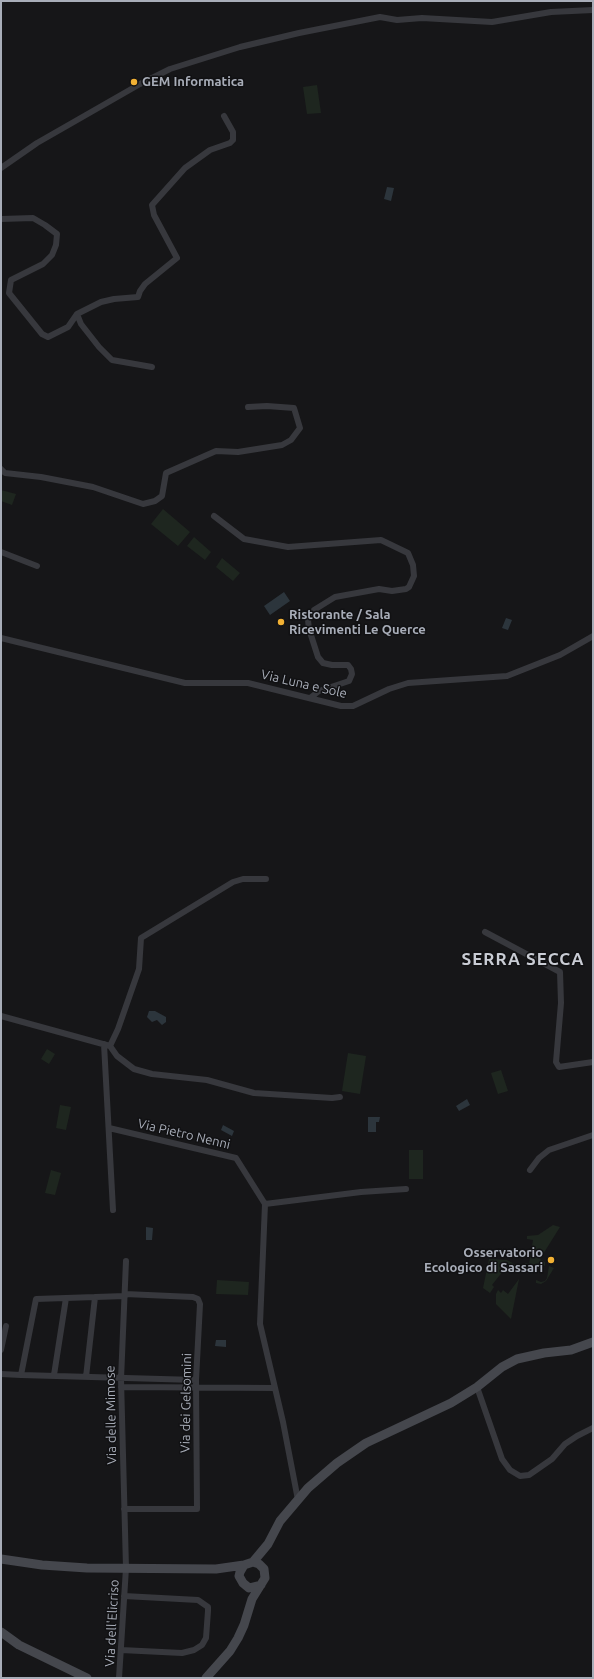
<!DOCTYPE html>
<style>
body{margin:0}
#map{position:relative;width:594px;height:1679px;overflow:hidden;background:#161618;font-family:Ubuntu,sans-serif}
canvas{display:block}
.frame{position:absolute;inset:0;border:2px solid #a8adb8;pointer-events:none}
</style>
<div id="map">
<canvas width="594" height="1679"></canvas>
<div class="frame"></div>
</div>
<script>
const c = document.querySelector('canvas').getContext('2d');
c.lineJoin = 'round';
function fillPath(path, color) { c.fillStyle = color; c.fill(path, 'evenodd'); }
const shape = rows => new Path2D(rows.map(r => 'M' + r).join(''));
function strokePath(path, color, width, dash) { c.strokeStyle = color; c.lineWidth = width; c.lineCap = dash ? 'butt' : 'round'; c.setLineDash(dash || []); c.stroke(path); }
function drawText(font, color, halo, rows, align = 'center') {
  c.font = font + ' Ubuntu,sans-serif'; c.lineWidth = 3; c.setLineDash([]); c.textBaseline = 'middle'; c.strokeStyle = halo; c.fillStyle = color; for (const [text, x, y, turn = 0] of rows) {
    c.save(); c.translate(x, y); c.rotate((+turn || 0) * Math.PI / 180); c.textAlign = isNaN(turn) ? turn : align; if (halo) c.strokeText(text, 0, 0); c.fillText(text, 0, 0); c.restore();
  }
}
const green = shape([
 [317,85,321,113,307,114,303,87],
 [1,490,16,494,12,505,1,501],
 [163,509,190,532,178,546,151,524],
 [194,537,211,552,205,560,187,546],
 [222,558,240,573,233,581,216,567],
 [47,1049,55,1054,49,1064,41,1059],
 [348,1053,366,1056,360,1094,342,1091],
 [501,1070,508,1091,498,1094,491,1073],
 [60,1105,71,1107,66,1130,56,1128],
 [409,1150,423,1150,423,1179,409,1179],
 [51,1170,61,1173,55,1195,45,1193],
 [553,1225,560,1227,540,1259,545,1262,545,1266,542,1264,541,1266,542,1268,538,1269,534,1271,528,1270,523,1266,525,1266,525,1263,529,1264,533,1240,527,1239,527,1236,538,1235],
 [489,1259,507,1260,516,1265,512,1270,507,1266,492,1285,494,1287,490,1293,483,1288],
 [549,1266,554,1268,546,1281,541,1284,536,1283,536,1280,541,1282,545,1281,547,1278],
 [519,1279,511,1319,496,1304,496,1294,498,1290,501,1293,503,1290,508,1294],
 [217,1280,249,1282,248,1295,216,1294]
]);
const water = shape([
 [387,187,394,188,391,201,384,199],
 [284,592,290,601,270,615,264,606],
 [506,618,512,620,508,630,502,628],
 [149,1011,155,1011,166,1017,166,1022,162,1025,157,1020,152,1022,147,1017],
 [467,1099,470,1105,459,1111,456,1106],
 [368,1117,380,1117,379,1122,376,1122,376,1132,368,1132],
 [223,1125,234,1131,232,1136,221,1130],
 [146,1227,153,1228,152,1240,146,1240],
 [216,1340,226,1340,226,1347,215,1346]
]);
const street = shape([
 [1,168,37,143,140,84,170,69,240,47,299,33,380,17,397,20,422,18,492,22,551,12,593,10],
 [1,219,33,218,45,225,57,234,56,245,52,255,43,264,11,280,9,293,42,334,48,337,68,327,77,314,101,302,114,299,138,297,140,291,145,284,177,258,154,215,152,205,185,168,210,150,230,143,233,140,233,132,224,116],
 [77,314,81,324,99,347,112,360,152,367],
 [1,469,5,473,41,477,93,487,143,504,155,501,162,496,166,473,216,451,238,452,282,445,291,440,300,428,294,408,267,406,248,407],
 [214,516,244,539,288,547,381,540,408,553,413,565,414,576,409,587,406,589,392,591,379,589,335,597,314,610,308,620,309,629,318,657,323,663,332,665,348,665,351,669,352,674,349,681,319,691,310,698],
 [1,552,37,566],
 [1,638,185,683,248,683,341,706,353,706,389,689,408,683,507,676,560,655,593,636],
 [485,932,560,972,561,1003,556,1062,559,1067,593,1062],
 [1,1016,110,1046,118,1029,139,969,141,938,233,882,243,879,266,879],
 [104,1044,113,1210],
 [110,1046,117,1056,134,1069,152,1074,207,1080,254,1093,332,1098,340,1097],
 [109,1128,236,1158,265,1204,260,1324,283,1422,298,1500],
 [530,1170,539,1158,549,1150,593,1135],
 [265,1204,361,1192,406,1189],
 [125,1296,36,1299,21,1375,196,1380],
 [1,1350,6,1326],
 [1,1374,21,1375],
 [54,1375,66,1298],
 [86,1377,95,1297],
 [121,1387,275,1388],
 [477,1387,502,1459,510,1470,520,1476,529,1475,552,1459,565,1444,577,1436,593,1428],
 [124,1509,197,1509,196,1380,200,1304,198,1299,193,1297,125,1294],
 [121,1650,182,1653,194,1650,202,1645,206,1638,208,1611,208,1607,198,1600,124,1596],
 [119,1678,126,1568,121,1379,126,1261]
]);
const secondary = shape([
 [1,1559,42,1565,87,1568,216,1569,244,1565],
 [253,1562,268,1544,280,1521,308,1488,337,1463,366,1443,451,1403,477,1387,502,1367,517,1359,544,1353,571,1350,593,1342],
 [1,1632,19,1645,87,1678],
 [206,1678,230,1651,238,1638,244,1625,252,1599,265,1578,264,1569,259,1564,253,1562,244,1565,240,1572,239,1576,243,1583,249,1588,261,1585]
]);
const markers = [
 [134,82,4,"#f2b134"],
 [281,622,4,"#f2b134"],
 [551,1260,4,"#f2b134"]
];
const poiNames = [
 ["GEM Informatica",142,82],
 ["Ristorante / Sala",289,615],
 ["Ricevimenti Le Querce",289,630],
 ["Osservatorio",543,1253,"right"],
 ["Ecologico di Sassari",543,1268,"right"]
];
const streetNames = [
 ["Via Luna e Sole",304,684,13],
 ["Via Pietro Nenni",184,1134,13],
 ["Via dei Gelsomini",186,1403,-89],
 ["Via delle Mimose",111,1415,-91],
 ["Via dell'Elicriso",112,1623,-87]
];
const districtNames = [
 ["SERRA SECCA",523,959]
];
fillPath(green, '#1e261f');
fillPath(water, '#2c353c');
strokePath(street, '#37383d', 6);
strokePath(secondary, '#45474d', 9);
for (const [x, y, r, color] of markers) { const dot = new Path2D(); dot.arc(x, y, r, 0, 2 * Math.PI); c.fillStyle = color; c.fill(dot); strokePath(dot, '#111113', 1.5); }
drawText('bold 13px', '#a8adb8', '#111113', poiNames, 'left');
drawText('13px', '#a8adb8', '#111113', streetNames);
c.letterSpacing = '1px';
drawText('bold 17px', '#c9ccd4', '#111113', districtNames);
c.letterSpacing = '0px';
</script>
